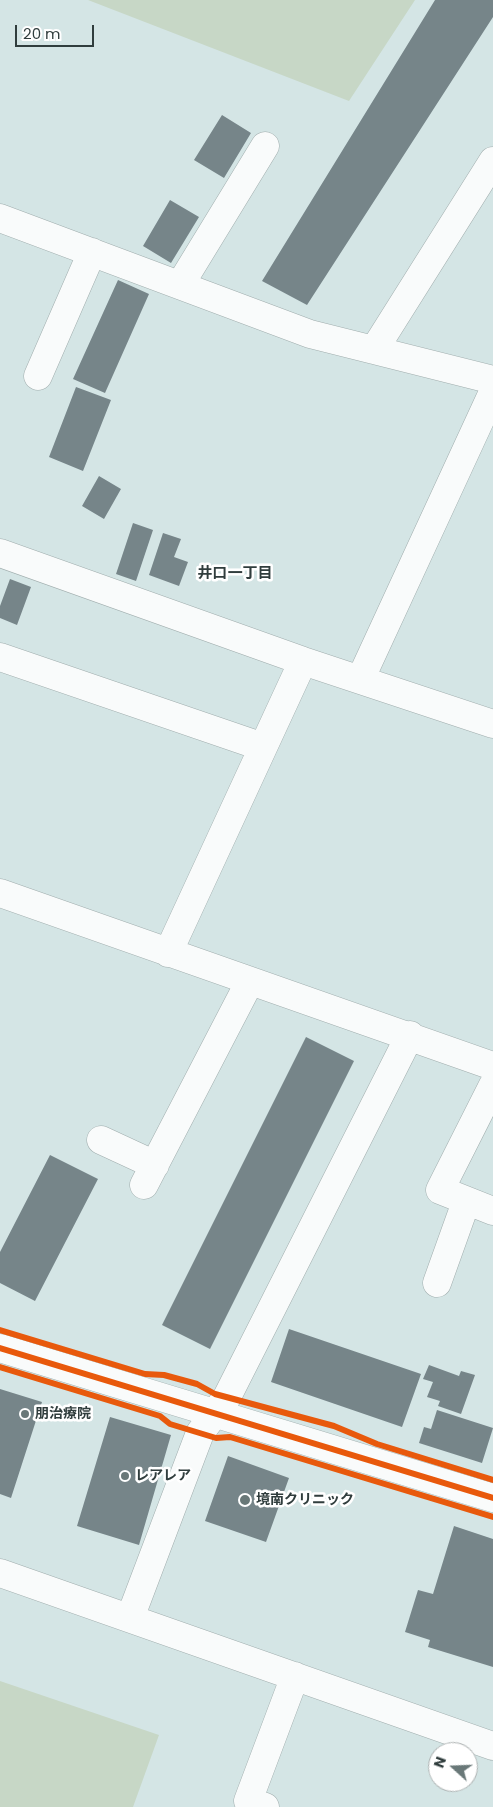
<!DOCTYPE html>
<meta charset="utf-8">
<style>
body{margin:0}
#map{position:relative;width:493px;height:1807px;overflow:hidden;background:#d4e5e5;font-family:Poppins,sans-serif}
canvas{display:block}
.north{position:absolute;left:428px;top:1742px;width:50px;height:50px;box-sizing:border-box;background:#fff;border:1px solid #acb1b1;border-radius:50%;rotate:290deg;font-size:14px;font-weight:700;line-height:20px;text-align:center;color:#303d3d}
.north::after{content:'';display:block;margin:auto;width:18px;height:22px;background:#697878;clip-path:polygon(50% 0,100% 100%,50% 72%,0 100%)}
.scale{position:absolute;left:15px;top:25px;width:79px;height:22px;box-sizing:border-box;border:2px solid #303d3d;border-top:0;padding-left:6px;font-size:15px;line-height:18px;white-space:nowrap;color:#303d3d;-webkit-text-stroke:4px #fff;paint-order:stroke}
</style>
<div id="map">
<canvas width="493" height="1807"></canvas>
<div class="north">N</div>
<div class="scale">20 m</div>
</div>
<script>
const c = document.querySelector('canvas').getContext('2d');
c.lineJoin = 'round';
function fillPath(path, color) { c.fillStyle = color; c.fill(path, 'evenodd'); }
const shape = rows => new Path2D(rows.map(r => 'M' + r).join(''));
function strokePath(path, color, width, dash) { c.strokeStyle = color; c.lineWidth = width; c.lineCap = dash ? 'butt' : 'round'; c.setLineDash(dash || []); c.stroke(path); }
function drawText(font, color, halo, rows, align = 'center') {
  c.font = font + ' Poppins,"Noto Sans JP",sans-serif'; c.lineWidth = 5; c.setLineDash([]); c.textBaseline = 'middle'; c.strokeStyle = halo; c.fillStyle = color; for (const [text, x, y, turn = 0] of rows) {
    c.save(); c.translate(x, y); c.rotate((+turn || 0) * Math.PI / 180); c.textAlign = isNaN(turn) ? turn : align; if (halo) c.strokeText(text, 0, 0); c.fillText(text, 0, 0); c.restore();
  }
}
const green = shape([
 [88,0,415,0,349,101],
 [0,1681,159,1735,133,1807,0,1807]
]);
const building = shape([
 [435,0,493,0,493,17,307,305,262,281],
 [222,115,251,133,224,178,194,160],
 [170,200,199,217,171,263,143,246],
 [118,280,149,294,105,393,73,379],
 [76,387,111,400,83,471,49,457],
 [99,476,121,489,104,519,82,506],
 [133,523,153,530,136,581,116,574],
 [163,533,181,539,174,557,188,562,179,586,149,575],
 [10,579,31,587,17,625,0,618,0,606],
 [306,1037,354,1061,210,1349,162,1325],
 [50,1155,98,1179,35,1301,0,1283,0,1252],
 [289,1329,421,1374,402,1427,271,1382],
 [429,1365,459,1376,461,1371,475,1375,461,1414,438,1406,440,1401,427,1397,433,1382,423,1379],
 [0,1389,42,1402,11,1498,0,1494],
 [437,1410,493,1428,482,1463,419,1443,424,1427,431,1429],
 [110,1417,171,1435,139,1545,77,1526],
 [228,1456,289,1478,266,1542,205,1521],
 [454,1526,493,1539,493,1667,428,1647,430,1640,405,1632,418,1590,433,1594]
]);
const minor = shape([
 [0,218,310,334,493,380],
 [180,285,265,146],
 [374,350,493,161],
 [38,376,92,252],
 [0,553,303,661,493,724],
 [0,657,263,747],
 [361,678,493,392],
 [0,893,493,1066],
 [168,953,303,661],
 [493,1085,440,1190,493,1211],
 [101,1140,155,1165],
 [144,1185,250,981],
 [437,1283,466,1202],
 [0,1348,493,1498],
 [0,1573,493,1746],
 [130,1618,200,1433,227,1397,410,1035],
 [265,1807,248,1801,295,1676]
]);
const cycleway = shape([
 [0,1330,145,1374,164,1375,197,1384,215,1394,334,1426,377,1444,493,1480],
 [0,1348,493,1498],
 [0,1367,160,1416,170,1424,216,1438,230,1437,493,1517]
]);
const markers = [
 [25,1414,5,"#697878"],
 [125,1476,5,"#697878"],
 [245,1500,6,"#697878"]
];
const poiNames = [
 ["朋治療院",35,1414],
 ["レアレア",135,1476],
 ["境南クリニック",256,1500]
];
const neighbourhoodNames = [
 ["井口一丁目",235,574]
];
fillPath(green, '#c7d7c6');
fillPath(building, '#768589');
strokePath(minor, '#a0adad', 29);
strokePath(minor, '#f9fbfb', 28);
strokePath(cycleway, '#e8590c', 6);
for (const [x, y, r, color] of markers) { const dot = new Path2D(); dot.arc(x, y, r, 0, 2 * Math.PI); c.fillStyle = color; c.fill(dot); strokePath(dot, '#fff', 2); }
drawText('bold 14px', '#303d3d', '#fff', poiNames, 'left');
drawText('bold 15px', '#303d3d', '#fff', neighbourhoodNames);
</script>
